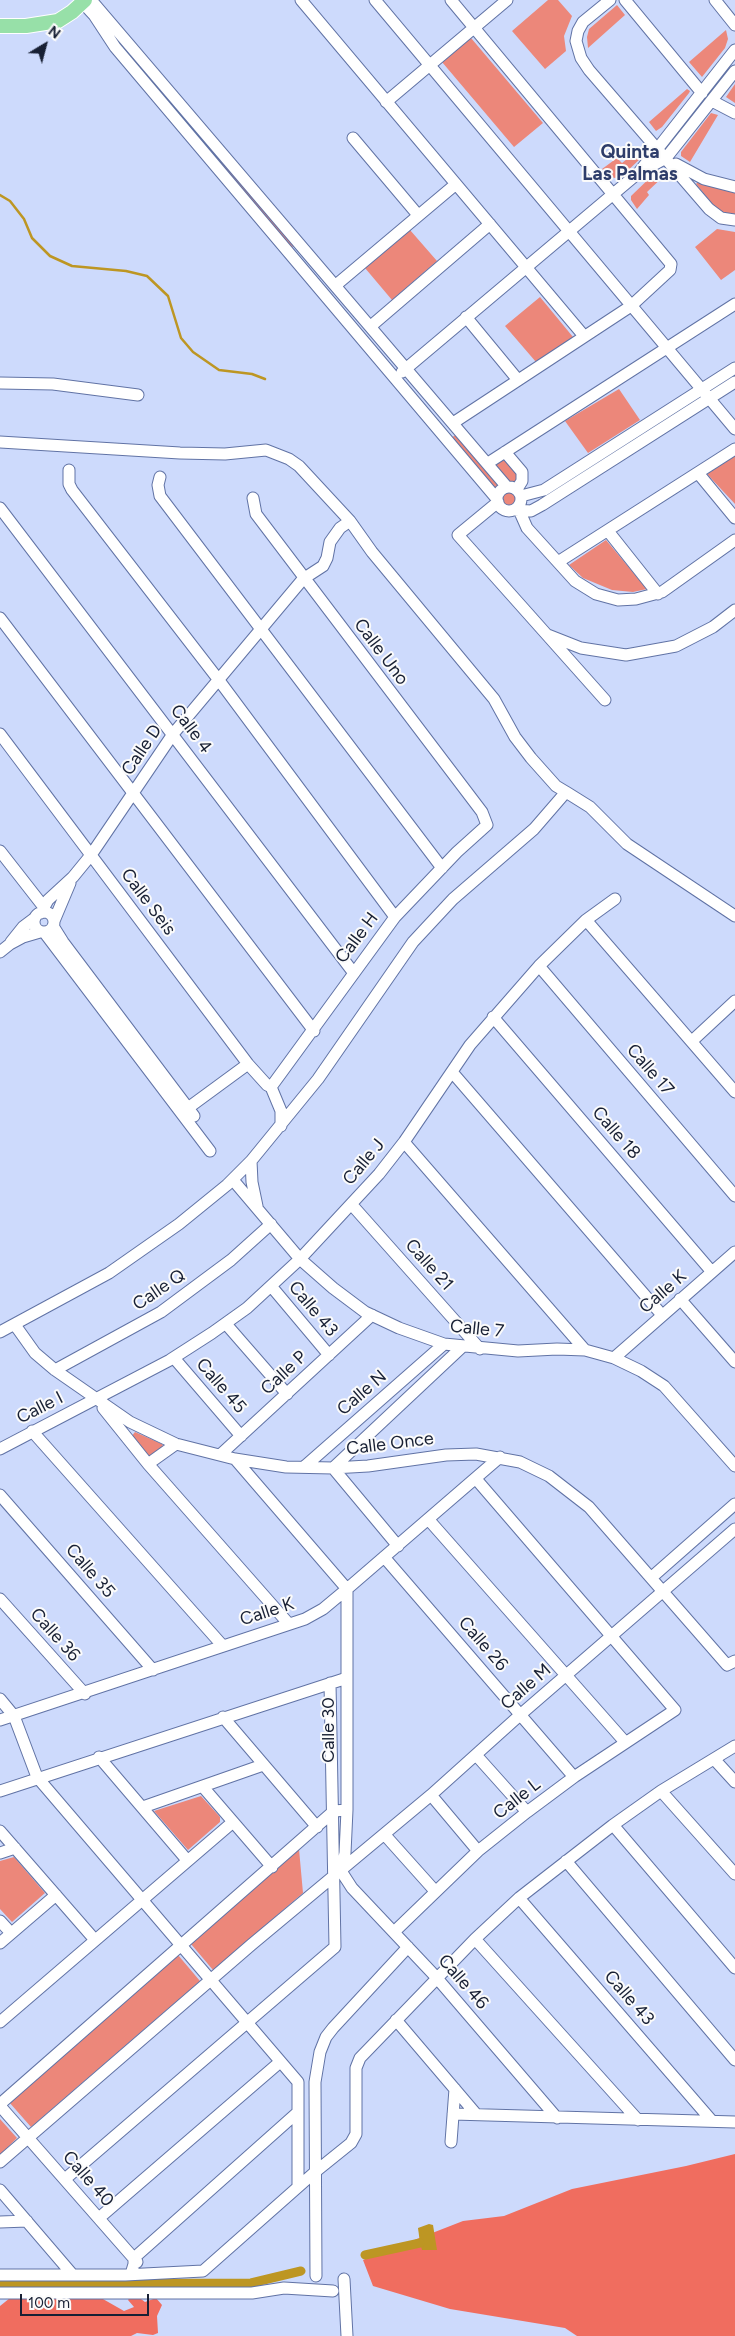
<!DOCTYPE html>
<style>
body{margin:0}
#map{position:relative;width:735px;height:2336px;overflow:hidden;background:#cddafc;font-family:Figtree,sans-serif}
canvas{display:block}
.north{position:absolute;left:20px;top:20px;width:50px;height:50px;-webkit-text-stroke:4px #fbfbfb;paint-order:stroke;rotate:37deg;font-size:14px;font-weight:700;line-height:20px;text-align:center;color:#182034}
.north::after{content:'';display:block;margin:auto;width:18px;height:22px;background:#182034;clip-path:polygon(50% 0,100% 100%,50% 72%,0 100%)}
.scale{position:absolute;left:20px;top:2294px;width:129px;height:22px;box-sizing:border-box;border:2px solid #182034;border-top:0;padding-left:6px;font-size:15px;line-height:18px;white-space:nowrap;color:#182034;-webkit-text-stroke:4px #fbfbfb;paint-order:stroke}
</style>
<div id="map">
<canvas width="735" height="2336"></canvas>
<div class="north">N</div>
<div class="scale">100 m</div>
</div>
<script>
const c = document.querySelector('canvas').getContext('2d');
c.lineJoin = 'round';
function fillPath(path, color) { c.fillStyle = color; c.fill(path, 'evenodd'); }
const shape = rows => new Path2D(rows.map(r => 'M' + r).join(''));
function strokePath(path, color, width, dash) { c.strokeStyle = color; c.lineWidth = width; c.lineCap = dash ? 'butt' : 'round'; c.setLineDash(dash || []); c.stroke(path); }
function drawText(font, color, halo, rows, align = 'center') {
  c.font = font + ' Figtree,sans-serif'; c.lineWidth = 4; c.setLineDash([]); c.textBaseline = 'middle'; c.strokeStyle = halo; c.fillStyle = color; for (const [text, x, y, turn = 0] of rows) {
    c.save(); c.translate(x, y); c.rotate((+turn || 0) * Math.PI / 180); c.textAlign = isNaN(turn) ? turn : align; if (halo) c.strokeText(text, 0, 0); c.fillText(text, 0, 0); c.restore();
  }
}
const green = shape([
 [548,0,558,0,572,16,564,36,566,51,545,69,512,31],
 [617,5,625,15,588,48,587,37,589,29],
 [100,13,296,246,293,247,279,236,118,46],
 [726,30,728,39,725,48,702,77,689,62],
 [471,38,543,123,514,147,442,62],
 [735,84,735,103,726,97],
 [687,89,690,91,689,93,662,127,656,131,649,122],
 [711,113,718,115,690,162,681,156,681,152],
 [642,147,641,158,622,176,615,178,611,177,602,169,617,158,622,163],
 [658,170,661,170,666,174,647,192,649,195,637,209,631,200,631,196],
 [698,182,735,192,735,215,722,212,714,206,696,184],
 [717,229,735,232,735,270,721,280,695,247],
 [410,230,437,261,392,300,365,268],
 [540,297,573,337,536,362,505,326],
 [619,389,640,420,588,453,565,421],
 [457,434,501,487,497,491,451,438],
 [735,456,735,504,707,474],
 [502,460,505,461,518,476,515,483,510,483,496,465],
 '502 498a7 7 0 1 1 14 0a7 7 0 1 1-14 0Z',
 [606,540,647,589,633,592,612,590,583,578,569,565],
 [135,1432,162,1444,163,1446,150,1458,131,1437],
 [201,1796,220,1817,220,1822,188,1850,154,1811],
 [299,1849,303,1893,213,1970,191,1944],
 [14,1857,45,1893,12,1922,0,1909,0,1861],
 [178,1955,200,1981,31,2127,9,2102],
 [0,2119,17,2138,0,2155]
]);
const forest = shape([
 [735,2154,735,2336,577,2336,565,2328,450,2309,373,2286,363,2260,463,2221,504,2216,572,2189,686,2166],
 [73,2282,124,2311,134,2307,128,2300,133,2293,145,2302,156,2298,162,2305,157,2316,158,2333,153,2335,137,2333,131,2336,0,2336,0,2306,10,2298,29,2294,43,2302,66,2293]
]);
const water = shape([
 [429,2224,433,2225,437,2250,422,2250,420,2243,418,2228]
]);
const stream = shape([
 [0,195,10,201,24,219,32,238,50,256,72,266,126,271,147,276,168,296,181,338,193,352,219,370,252,374,265,379]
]);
const canal = shape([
 [365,2255,420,2243],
 [0,2284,251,2283,301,2271]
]);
const minor = shape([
 [91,0,507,487],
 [301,0,584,336],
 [375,0,735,429],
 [451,0,671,264,670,270,631,306,453,423],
 [610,0,583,22,578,31,576,41,581,58,589,70,709,209,721,218,735,220],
 [625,0,702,93],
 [715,0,735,25],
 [82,2,94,15,115,47,497,499],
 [712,101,735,113],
 [386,102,507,0],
 [353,138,418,215],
 [676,164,704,179,735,187],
 [640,171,735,50],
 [336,285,456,184],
 [466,317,518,380],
 [371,326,490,224],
 [402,372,637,174,666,158,735,71],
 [0,383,53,384,138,395],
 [0,442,180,453,225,454,266,450,289,459,299,466,350,521,372,552,494,699,515,737,531,758,556,786,566,792,534,829,453,899,413,942,318,1079,251,1161,227,1185,179,1224,109,1273,0,1332],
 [505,452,522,472,522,481,517,489],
 [488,463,735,304],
 [69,470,69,484,72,490,218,679,395,917],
 [698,473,735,518],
 [160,477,158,485,160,496,442,868],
 '497 499a12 12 0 1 1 24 0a12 12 0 1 1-24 0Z',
 [521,496,544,490,735,368],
 [253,498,256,514,482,812,487,825,457,852,395,917,271,1087],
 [498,502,458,535,605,700],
 [0,508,353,972],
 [515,510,531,511,542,505,735,382],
 [519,510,527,528,575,581,596,594,618,600,636,599,662,592,735,540],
 [608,531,658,594],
 [558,562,735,449],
 [0,618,314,1031],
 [548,635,581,648,626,655,676,646,713,627,735,610],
 [0,734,248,1064,267,1085,271,1087],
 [566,792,590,807,627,844,735,916],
 [0,851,43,906],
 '34 922a10 10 0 1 1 20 0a10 10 0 1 1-20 0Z',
 [41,913,48,900,73,877,91,855,173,734,303,579,323,566,327,558,330,542,340,528,350,521],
 [586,920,735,1092],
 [54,921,70,883],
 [53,926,63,942,194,1116],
 [44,932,210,1151],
 [11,942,23,927,35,918],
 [0,952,10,944,23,937,40,932],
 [539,966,735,1196],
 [493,1017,712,1272],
 [692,1041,735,1001],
 [452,1072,662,1315],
 [271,1087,281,1111,281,1126],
 [188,1108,248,1064],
 [404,1142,585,1350],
 [251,1161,252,1182,257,1206],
 [233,1180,300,1259,333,1288,365,1312,399,1328,444,1344,518,1351,557,1349,585,1350,614,1358,641,1371,664,1386,735,1466],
 [352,1205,480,1349],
 [271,1286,329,1355],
 [680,1299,735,1362],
 [226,1324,287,1394],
 [15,1325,35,1353,55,1370,130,1422,176,1444,235,1459,286,1467,333,1468,368,1466,446,1455,476,1454,520,1462,549,1476,589,1507,727,1665,735,1661],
 [174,1358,241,1436],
 [614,1358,735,1252],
 [55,1370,161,1312,231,1260,271,1224],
 [103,1408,148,1464,288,1623],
 [32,1431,222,1645],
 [0,1449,170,1360,212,1333,247,1308,300,1259,379,1174,404,1142,470,1045,539,966,586,920,615,899],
 [220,1455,372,1315],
 [235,1459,347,1589,347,1810,345,1853,341,1871],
 [148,1464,176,1444],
 [304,1467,444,1344],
 [0,1495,153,1670],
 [428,1519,625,1742],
 [398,1546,333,1468,462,1347],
 [384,1557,574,1777],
 [652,1577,735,1504],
 [0,1599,85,1694],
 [0,1699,14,1716,37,1777,298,2082,298,2186],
 [223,1717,317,1827],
 [0,1720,305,1619,323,1609,347,1589,500,1457],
 [476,1755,527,1812],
 [99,1757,187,1860],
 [714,1759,735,1782],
 [203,1787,272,1867],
 [0,1791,347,1678],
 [661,1791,735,1874],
 [431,1795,478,1851],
 [143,1807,263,1765],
 [613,1825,735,1968],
 [0,1831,95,1940],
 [384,1834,435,1891],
 [0,1853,15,1848],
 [566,1861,735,2060],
 [341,1871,352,1888,436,1977,557,2118],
 [519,1898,712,2121],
 [0,1921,11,1933],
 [394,1932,478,1851,527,1812,574,1777,675,1710,476,1479],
 [475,1939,638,2120],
 [0,1943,56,1895],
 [396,2020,476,2114],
 [0,2022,233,1822],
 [0,2104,334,1811,347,1810],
 [0,2106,137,2262],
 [453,2114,735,2122],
 [451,2142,455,2089],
 [0,2162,251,1945,431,1795,520,1715,735,1529],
 [65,2179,335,1947,330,1683],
 [0,2190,72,2274],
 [99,2218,280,2062],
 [0,2222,27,2221],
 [131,2274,134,2264,134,2258,298,2112],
 [0,2275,125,2275,203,2271,315,2172,351,2143,356,2134,356,2068,360,2058,475,1939,519,1898,613,1825,661,1791,735,1746],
 [316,2276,315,2082,320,2052,326,2037,333,2028,408,1947],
 [344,2279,347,2336],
 [0,2293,252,2293,284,2288,333,2291]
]);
const major = shape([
 [0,26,26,26,58,21,72,12,85,0]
]);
const streetNames = [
 ["Calle Uno",381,652,53],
 ["Calle 4",191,729,53],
 ["Calle D",142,750,-56],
 ["Calle Seis",148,902,53],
 ["Calle H",357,938,-53],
 ["Calle 17",650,1070,49],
 ["Calle 18",616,1133,49],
 ["Calle J",364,1162,-50],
 ["Calle 21",429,1265,48],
 ["Calle Q",159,1290,-34],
 ["Calle K",663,1292,-41],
 ["Calle 43",313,1309,50],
 ["Calle 7",477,1329,6],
 ["Calle P",284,1373,-43],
 ["Calle 45",221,1386,49],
 ["Calle N",362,1393,-41],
 ["Calle I",40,1408,-27],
 ["Calle Once",390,1444,-7],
 ["Calle 35",90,1571,49],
 ["Calle K",267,1612,-18],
 ["Calle 36",55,1635,48],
 ["Calle 26",483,1644,49],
 ["Calle M",526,1687,-41],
 ["Calle 30",329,1730,-90],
 ["Calle L",517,1799,-38],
 ["Calle 46",463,1982,49],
 ["Calle 43",629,1998,49],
 ["Calle 40",88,2179,49]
];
const neighbourhoodNames = [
 ["Quinta",630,152],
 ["Las Palmas",630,174]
];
fillPath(green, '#ec877a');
fillPath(forest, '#f06d5f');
fillPath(water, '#bd9623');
strokePath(stream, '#bd9623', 2.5);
strokePath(canal, '#bd9623', 9);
strokePath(minor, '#6173a5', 13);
strokePath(major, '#fff', 16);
strokePath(minor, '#fff', 11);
strokePath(major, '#97e0a8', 14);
drawText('18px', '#182034', '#fbfbfb', streetNames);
drawText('bold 19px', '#2e3d6a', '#fbfbfb', neighbourhoodNames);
</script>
